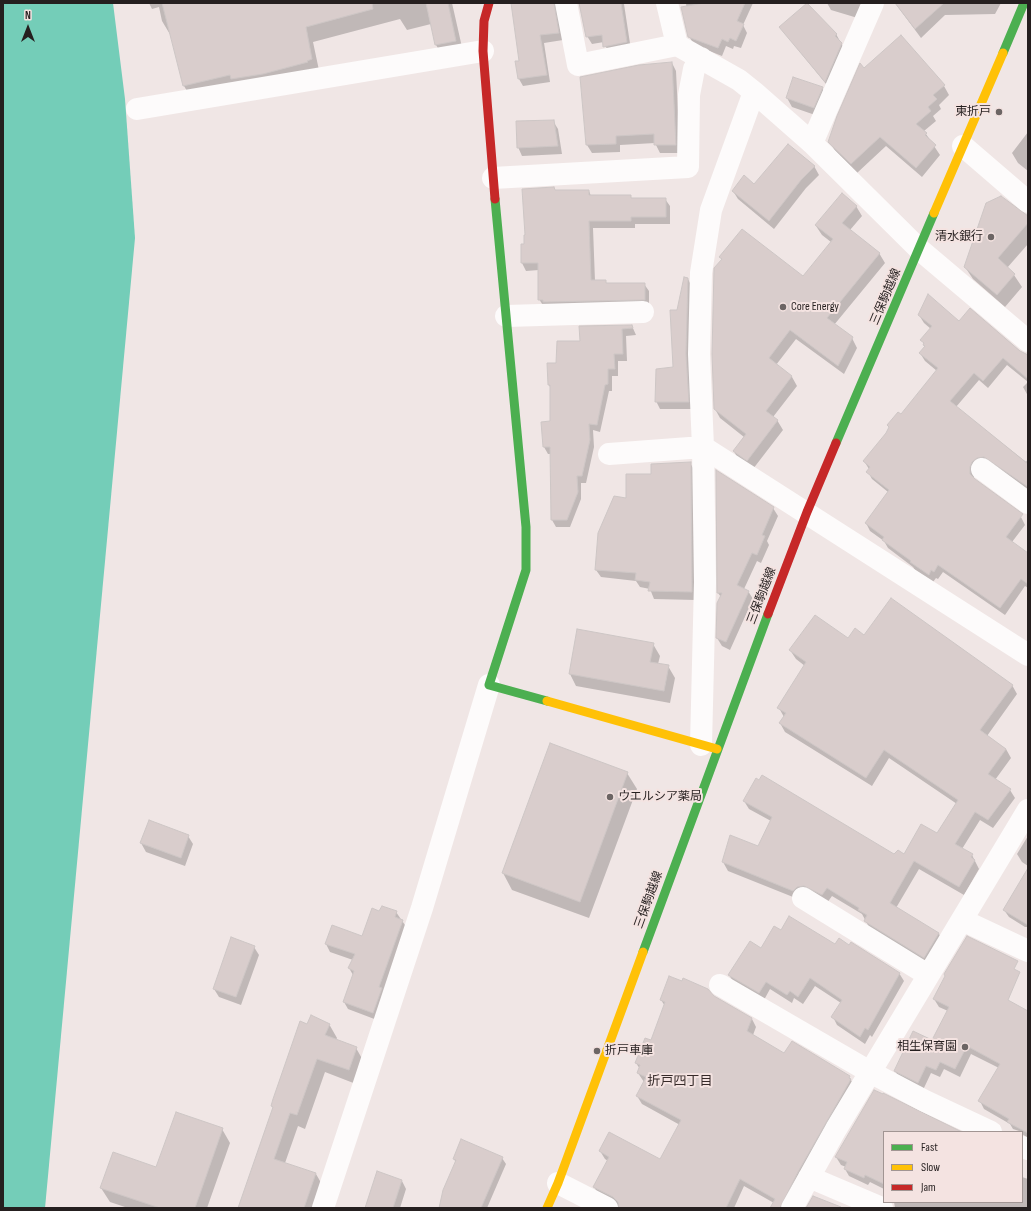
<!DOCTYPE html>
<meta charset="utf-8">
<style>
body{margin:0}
#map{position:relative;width:1031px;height:1211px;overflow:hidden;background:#f0e6e5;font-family:"Sofia Sans Condensed",sans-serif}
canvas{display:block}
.frame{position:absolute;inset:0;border:4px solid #251f1f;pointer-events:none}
.legend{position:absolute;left:883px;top:1131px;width:140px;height:72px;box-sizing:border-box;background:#f4e3e1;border:1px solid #a19593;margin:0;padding:5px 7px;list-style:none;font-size:12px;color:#251f1f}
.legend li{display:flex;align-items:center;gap:8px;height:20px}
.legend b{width:20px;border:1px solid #a19593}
.north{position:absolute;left:8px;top:8px;width:40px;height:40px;-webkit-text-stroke:3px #f4e3e1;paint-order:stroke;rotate:0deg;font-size:11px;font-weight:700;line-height:16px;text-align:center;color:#251f1f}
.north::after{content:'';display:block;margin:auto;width:14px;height:18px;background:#251f1f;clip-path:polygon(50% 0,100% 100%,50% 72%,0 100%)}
</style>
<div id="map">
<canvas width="1031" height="1211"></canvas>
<div class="frame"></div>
<ul class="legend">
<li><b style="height:5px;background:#4caf50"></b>Fast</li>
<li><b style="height:5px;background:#ffc107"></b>Slow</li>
<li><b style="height:5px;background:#c62828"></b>Jam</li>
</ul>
<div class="north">N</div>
</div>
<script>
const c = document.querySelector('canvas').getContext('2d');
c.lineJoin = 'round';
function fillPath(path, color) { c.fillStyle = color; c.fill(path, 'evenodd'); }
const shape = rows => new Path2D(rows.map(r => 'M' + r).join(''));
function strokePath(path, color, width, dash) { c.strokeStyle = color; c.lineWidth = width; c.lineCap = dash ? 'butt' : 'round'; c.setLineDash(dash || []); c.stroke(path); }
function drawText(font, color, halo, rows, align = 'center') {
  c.font = font + ' "Sofia Sans Condensed","Noto Sans JP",sans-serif'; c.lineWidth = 4; c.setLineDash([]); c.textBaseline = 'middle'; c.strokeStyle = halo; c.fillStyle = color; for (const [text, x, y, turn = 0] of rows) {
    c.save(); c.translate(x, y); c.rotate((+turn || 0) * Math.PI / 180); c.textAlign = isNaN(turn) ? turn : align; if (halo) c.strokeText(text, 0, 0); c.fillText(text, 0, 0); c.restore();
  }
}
const water = shape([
 [3,3,113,3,125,99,135,238,45,1208,3,1208]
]);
const shadow = shape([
 [149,3,452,3,464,56,445,60,436,45,431,24,407,30,400,19,313,42,320,75,193,101,184,86,171,36,162,21,159,7,152,9],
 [530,3,561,3,563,40,544,43,550,82,523,86,519,79,520,62],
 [579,3,633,3,624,4,631,50,609,54,604,42,592,44,587,36],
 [686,3,753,3,743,25,747,33,741,48,734,46,733,49,726,46,722,56,694,45,689,36],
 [827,3,868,3,861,19,831,10],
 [895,3,1001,3,995,14,945,15,921,38],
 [780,27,836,34,846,52,830,89],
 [672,63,676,71,680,153,660,153,655,143,620,145,620,152,592,153,587,145],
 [864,69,944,86,949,95,939,105,941,109,933,116,936,121,924,131,940,155,922,177,886,146,857,173,835,151,830,142],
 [793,79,822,88,827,96,818,116,792,107,787,98],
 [553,121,558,129,562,154,522,156,518,147],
 [1028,132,1028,171,1018,163,1012,153],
 [814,166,819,175,806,188,774,229,738,199,733,191],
 [556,191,589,191,591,196,630,196,632,199,665,199,670,206,670,224,635,224,635,228,593,228,595,281,605,281,607,284,644,284,649,291,649,307,544,307,539,299,539,270,526,271,522,263,522,245,525,245],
 [856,206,862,216,850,230,879,253,885,263,834,325,852,338,857,348,844,374,796,339,776,365,792,377,797,386,773,417,777,420,783,430,753,469,739,461,734,451,744,437,720,418,715,409,722,260,720,257,804,278,831,242,822,235,816,226],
 [1028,218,1028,244,1007,268,1014,275,1022,287,1005,307,973,279,965,267],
 [688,279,692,287,692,409,660,409,656,401,674,368,678,310],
 [970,309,1028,358,1028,396,1023,387,1028,382,1007,365,988,388,979,380,956,407,1026,462,1028,459,1028,491,976,470,974,476,974,480,1021,517,1025,525,1012,542,1028,555,1028,588,1025,586,1005,615,943,572,938,579,936,578,933,582,915,570,913,567,888,548,884,541,870,531,866,523,888,492,872,479,868,472,869,469,864,461,937,371,925,361,920,353,925,347,922,340,931,329,924,323,919,315,959,323],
 [632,326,636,335,626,336,627,361,618,361,618,376,612,376,612,391,609,391,600,432,593,430,594,447,586,483,581,483,581,499,570,527,556,527,552,520,552,454,548,454,544,447,542,422,551,422,551,389,549,385,557,364,581,342,580,327],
 [690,463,695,471,696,600,654,599,650,589,640,587,636,581,601,577,596,570,627,499,652,475],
 [773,508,778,516,767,541,769,545,761,563,757,561,744,589,748,591,753,599,730,650,722,646,717,638,721,597,718,593],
 [864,636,1012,685,1017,694,987,736,1006,749,1011,758,995,780,1010,790,1015,798,993,828,980,820,962,849,972,855,979,869,964,895,919,869,896,908,939,934,944,943,929,966,870,929,862,914,832,896,827,903,798,899,728,871,723,862,759,847,771,821,749,809,744,801,895,856,904,855,937,834,957,804,889,758,872,786,785,732,780,723,784,717,779,708,805,666,796,659,790,650],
 [653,644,660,656,658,664,668,666,675,678,670,703,576,686,570,674],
 [627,773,637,789,589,918,512,890,503,873],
 [188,836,193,844,185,866,146,852,141,843],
 [1028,836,1028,866,1022,862,1017,854],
 [1028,869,1028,927,1025,927,1009,917,1004,910],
 [396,912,407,928,377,1020,348,1009,344,1002,353,975,349,968,353,960,330,952,326,944,363,937,380,913],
 [782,931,835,946,899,973,904,981,872,1037,870,1035,865,1044,837,1025,833,1017,841,1003,815,986,803,1004,794,998,792,1003,770,989,764,1000,734,983,729,975],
 [254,947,259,955,241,1005,219,997,214,989],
 [713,997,752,1019,756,1027,753,1035,784,1054,849,1077,854,1085,787,1208,775,1208,774,1203,744,1186,734,1208,620,1208,599,1195,594,1187,608,1161,605,1159,600,1151,661,1160,680,1125,642,1104,637,1096,644,1082,638,1073,640,1069,636,1063,651,1042,665,1006,661,1000],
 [934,999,978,1019,1028,1012,1028,1138,1022,1134,1022,1132,1013,1129,1010,1124,984,1109,980,1101,999,1068,971,1054,960,1077,944,1069,940,1077,931,1073,923,1090,900,1079,895,1071,932,1041,948,1011,939,1007],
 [329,1024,337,1038,336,1040,356,1048,364,1062,356,1084,325,1072,305,1129,298,1126,285,1163,316,1174,324,1188,317,1208,239,1208,274,1109,272,1106,308,1025],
 [874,1092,953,1132,884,1132,884,1189,870,1182,868,1185,849,1176,845,1169,846,1167,841,1165,836,1157],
 [222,1129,230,1143,207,1208,128,1208,110,1202,101,1188,157,1168],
 [502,1158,506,1164,487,1208,440,1208,456,1163,454,1159],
 [1022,1177,1028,1179,1028,1208,895,1208,894,1202,1022,1202],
 [402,1181,406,1189,400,1208,366,1208]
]);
const building = shape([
 [162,3,372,3,373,9,306,27,312,59,307,61,308,62,263,74,231,79,230,75,183,86,162,3],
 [426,3,448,3,456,41,435,45,426,3],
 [511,3,554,3,559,33,540,35,547,75,518,79,515,61,519,61,511,3],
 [579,3,621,3,627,42,603,47,602,35,586,37,579,3],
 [704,3,745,3,737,21,744,24,736,41,730,38,728,42,722,39,718,48,688,37,681,7,704,3],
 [807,3,837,34,835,36,842,43,825,82,779,27,807,3],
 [895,3,944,3,915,29,895,3],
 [901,35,945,85,933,95,937,99,928,107,931,111,916,124,927,133,925,135,936,145,916,168,880,137,851,164,828,142,837,116,860,63,864,68,901,35],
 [672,62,676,145,654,145,654,134,616,136,616,144,586,145,580,77,639,65,672,62],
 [793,77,823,87,814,108,786,98,793,77],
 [554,120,558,146,517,148,516,121,554,120],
 [788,144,815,166,801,180,769,221,732,191,744,175,754,184,788,144],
 [554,187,555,190,589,190,589,195,631,195,631,198,666,198,666,217,631,217,631,221,589,221,591,280,606,280,606,283,645,283,645,300,543,302,543,300,538,300,538,263,521,263,521,244,524,244,524,235,525,235,522,189,554,187],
 [842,193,857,206,842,223,880,253,827,318,853,337,838,366,790,330,769,358,792,376,766,411,778,420,747,461,733,451,746,434,714,409,712,354,714,268,722,259,719,257,742,229,803,276,833,239,815,225,842,193],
 [1001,196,1028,216,1028,223,998,258,1015,274,997,295,964,267,986,203,1001,196],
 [684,277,688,278,686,354,689,402,655,402,656,369,673,367,670,310,677,310,684,277],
 [928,294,959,321,970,308,1020,351,1028,355,1028,379,1003,358,983,381,974,373,950,401,1028,464,1028,487,984,457,977,458,972,462,970,467,970,474,975,479,1023,514,1006,537,1028,553,1028,584,1021,579,1000,608,938,565,934,572,931,570,929,575,910,562,911,561,882,540,884,537,865,523,889,490,866,472,870,467,863,461,886,433,889,427,887,425,898,412,901,414,938,368,919,353,925,346,923,345,924,343,920,340,932,326,918,315,928,294],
 [632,325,633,328,622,329,623,354,614,354,615,369,608,369,608,384,605,385,597,425,589,424,590,440,582,476,577,476,578,492,567,520,551,520,550,447,543,447,541,422,550,421,550,385,548,385,547,363,556,363,557,341,580,341,579,326,632,325],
 [691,462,692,592,648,591,650,582,635,580,636,573,595,570,598,533,614,496,626,498,626,474,651,474,651,464,691,462],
 [716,470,774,507,762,535,765,536,757,555,752,553,737,585,749,591,726,642,716,638,717,603,722,593,717,593,716,470],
 [891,598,1013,685,980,730,1006,749,988,774,1011,789,988,820,975,812,955,844,973,854,971,857,975,860,959,887,914,861,890,903,939,933,924,958,864,921,867,915,858,910,859,908,827,888,822,895,804,886,797,887,793,891,722,862,730,835,758,846,772,817,743,801,756,778,759,780,762,775,894,854,898,850,904,854,921,824,937,833,958,800,884,750,866,778,779,723,786,713,777,708,806,662,789,650,815,615,848,638,855,628,864,635,891,598],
 [577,629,654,643,650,662,669,665,664,691,569,674,577,629],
 [550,743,628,772,580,902,502,873,550,743],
 [149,820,189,835,181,858,140,843,149,820],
 [1028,868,1028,925,1003,910,1028,868],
 [382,906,397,911,395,917,403,920,379,987,382,988,373,1013,343,1002,354,971,348,968,355,954,325,944,332,925,362,936,372,908,379,911,382,906],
 [789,916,835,944,839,938,849,945,851,942,900,973,868,1030,865,1028,860,1037,831,1017,842,1000,810,978,798,997,790,991,787,995,766,982,759,993,728,975,750,941,761,948,774,926,781,930,789,916],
 [967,936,1018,961,1014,969,1020,972,1008,1000,1028,1011,1028,1133,1007,1122,1009,1119,978,1101,1000,1064,967,1046,955,1069,940,1062,936,1070,926,1066,918,1083,894,1071,913,1031,932,1040,949,1007,933,999,945,976,944,974,967,936],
 [231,937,255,946,236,997,213,989,231,937],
 [669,976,682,981,683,978,708,989,714,996,752,1018,747,1031,784,1053,792,1041,850,1076,849,1078,851,1079,798,1172,780,1208,770,1208,775,1199,740,1179,726,1208,619,1208,618,1202,613,1197,593,1187,609,1157,599,1151,609,1132,660,1159,681,1120,636,1096,646,1077,637,1073,640,1065,635,1063,645,1038,651,1040,665,1002,660,1000,669,976],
 [311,1015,330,1024,325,1035,357,1047,349,1070,317,1059,297,1115,290,1113,274,1159,316,1173,304,1208,238,1208,273,1107,271,1106,273,1099,300,1021,307,1024,311,1015],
 [874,1090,883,1094,883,1093,962,1132,884,1132,884,1184,865,1175,864,1178,844,1169,847,1162,835,1157,874,1090],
 [176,1112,223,1128,195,1208,160,1208,100,1188,113,1152,156,1167,176,1112],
 [461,1139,503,1157,481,1208,439,1208,443,1190,456,1160,453,1159,461,1139],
 [377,1171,402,1180,393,1208,365,1208,377,1171],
 [813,1196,841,1207,841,1208,806,1208,813,1196]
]);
const street = shape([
 [566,3,578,65,677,45],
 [667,3,677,45,739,80,754,92,812,143,919,249,1028,341],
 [137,109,483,51],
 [812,143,873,3],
 [963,146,1028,202],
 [493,178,688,167,689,95,694,69,701,58],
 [506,316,643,312],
 [609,454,703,447,1028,655],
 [982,469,1028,503],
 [701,745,705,582,703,447,699,354,701,273,711,210,754,92],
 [803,898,928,975],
 [962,920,1028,951],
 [720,985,870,1072,925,1101,991,1132],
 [1022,1147,1028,1149],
 [809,1177,882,1208],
 [558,1183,607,1208],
 [323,1208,422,908,489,685],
 [792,1208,836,1129,1028,810]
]);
const fast = shape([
 [1003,53,1024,3],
 [495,199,526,527,526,570,489,685,547,701],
 [836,443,934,213],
 [643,952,768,614]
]);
const slow = shape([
 [934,213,1003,53],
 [547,701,717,749],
 [547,1208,558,1183,643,952]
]);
const jam = shape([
 [489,3,484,21,483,51,495,199],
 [768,614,807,512,836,443]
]);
const markers = [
 [999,112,4,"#6c6564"],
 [991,237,4,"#6c6564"],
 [783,307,4,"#6c6564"],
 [610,797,4,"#6c6564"],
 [965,1047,4,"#6c6564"],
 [597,1051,4,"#6c6564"]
];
const poiNames = [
 ["東折戸",991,112],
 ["清水銀行",983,237],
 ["Core Energy",791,307,"left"],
 ["ウエルシア薬局",618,797,"left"],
 ["相生保育園",957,1047],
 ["折戸車庫",605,1051,"left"]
];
const streetNames = [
 ["三保駒越線",886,297,-67],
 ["三保駒越線",762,596,-69],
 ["三保駒越線",649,900,-70]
];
const neighbourhoodNames = [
 ["折戸四丁目",680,1082]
];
fillPath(water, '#74cdb8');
fillPath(shadow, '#0003');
fillPath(building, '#d9cdcc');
strokePath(building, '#cdc6c5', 1);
strokePath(street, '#fdfbfb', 22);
strokePath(fast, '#4caf50', 9);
strokePath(slow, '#ffc107', 9);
strokePath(jam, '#c62828', 9);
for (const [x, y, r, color] of markers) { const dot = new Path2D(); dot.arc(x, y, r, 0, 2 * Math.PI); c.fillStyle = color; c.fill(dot); strokePath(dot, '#f4e3e1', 1.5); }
drawText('12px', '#251f1f', '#f4e3e1', poiNames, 'right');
drawText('12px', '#251f1f', '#f4e3e1', streetNames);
drawText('13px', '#362a29', '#f4e3e1', neighbourhoodNames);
</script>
